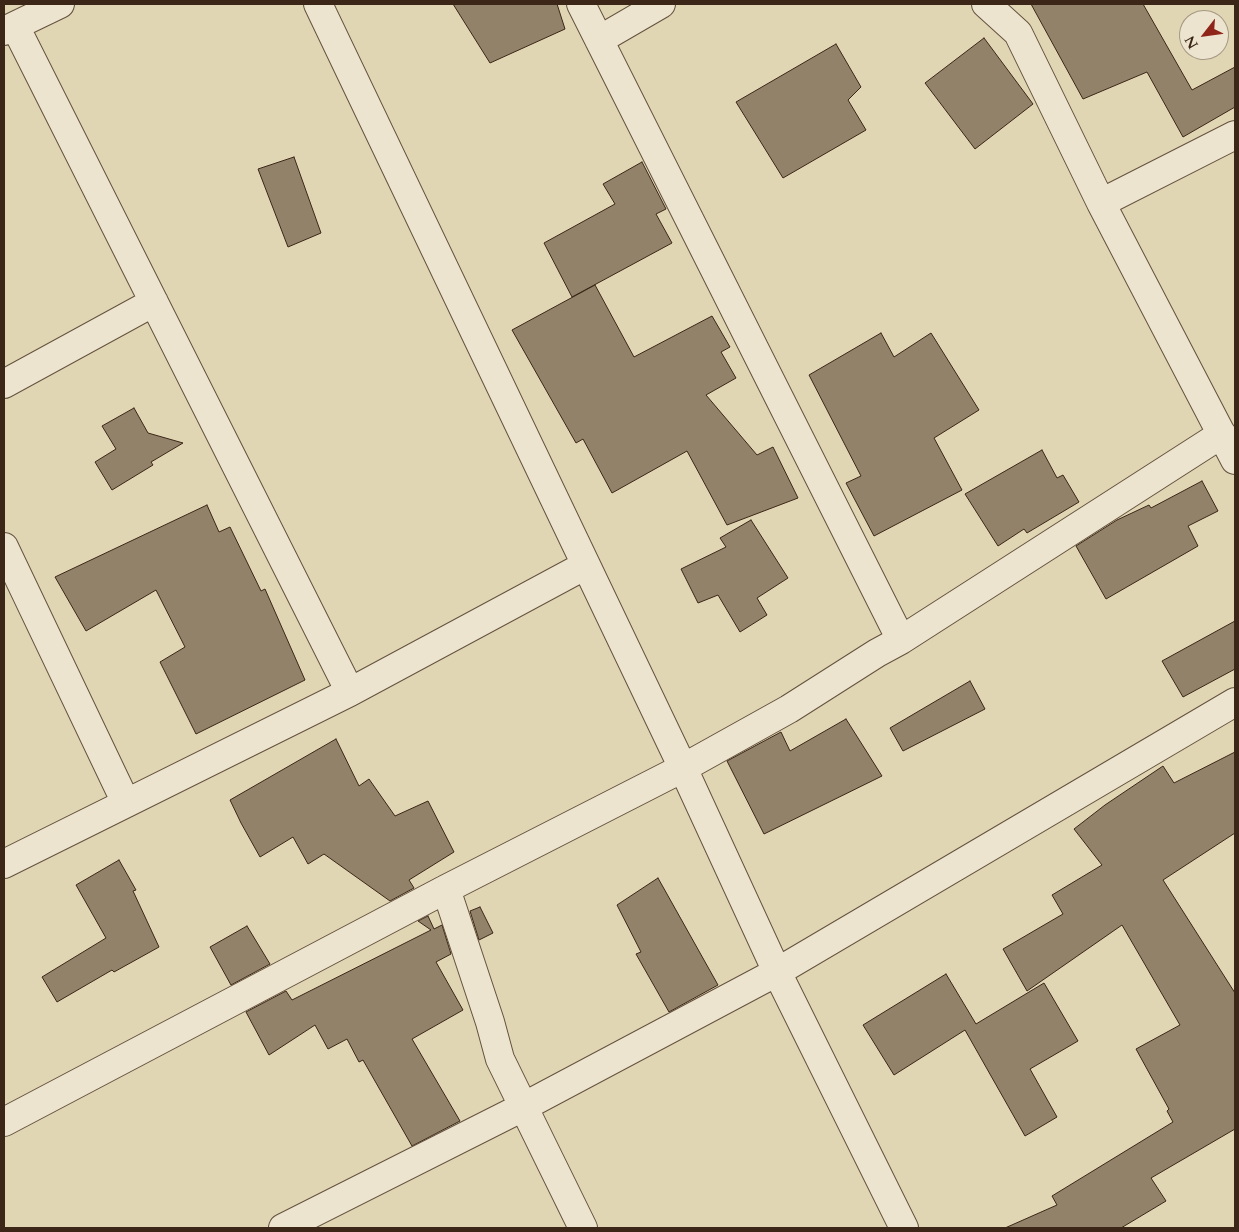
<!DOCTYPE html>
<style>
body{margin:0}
#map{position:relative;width:1239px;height:1232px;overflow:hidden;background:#e1d6b3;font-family:Cardo,serif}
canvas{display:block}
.frame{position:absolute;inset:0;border:5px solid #3b2618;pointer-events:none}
.north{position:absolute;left:1179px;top:10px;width:50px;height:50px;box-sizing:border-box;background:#ece4ce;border:1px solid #a59885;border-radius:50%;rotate:240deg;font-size:14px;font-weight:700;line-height:20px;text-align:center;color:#3b2618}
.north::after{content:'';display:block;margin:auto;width:18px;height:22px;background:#8f2418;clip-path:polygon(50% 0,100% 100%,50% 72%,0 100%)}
</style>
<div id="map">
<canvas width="1239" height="1232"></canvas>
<div class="frame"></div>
<div class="north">N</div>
</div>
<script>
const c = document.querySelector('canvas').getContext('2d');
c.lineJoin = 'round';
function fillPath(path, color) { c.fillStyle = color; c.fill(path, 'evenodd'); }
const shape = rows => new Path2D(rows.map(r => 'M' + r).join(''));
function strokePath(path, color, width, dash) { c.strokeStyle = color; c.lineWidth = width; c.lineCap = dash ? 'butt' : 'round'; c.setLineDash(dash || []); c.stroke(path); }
const building = shape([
 [453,4,557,4,565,29,490,63,453,4],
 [1031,4,1143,4,1192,90,1235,67,1235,107,1183,137,1147,72,1083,99,1031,4],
 [984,38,1033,104,975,149,925,83,984,38],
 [836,44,861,87,848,100,866,130,783,178,736,102,836,44],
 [294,157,321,233,288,247,258,169,294,157],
 [642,162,666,209,656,214,672,243,572,297,544,243,615,204,603,184,642,162],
 [595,285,634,357,712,316,730,347,721,352,736,378,706,395,757,455,773,447,798,498,727,525,687,451,612,493,583,439,576,443,512,330,595,285],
 [881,333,894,357,931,333,979,410,934,438,962,490,874,536,846,483,861,476,809,375,881,333],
 [134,408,148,433,183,443,151,462,153,465,112,490,95,462,116,449,102,426,134,408],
 [1042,450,1057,478,1063,475,1079,502,1027,533,1024,529,998,546,965,494,1042,450],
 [1202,481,1218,511,1188,526,1198,546,1106,599,1076,546,1117,520,1149,505,1151,508,1202,481],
 [207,505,219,532,230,527,261,591,265,589,305,680,196,734,160,662,185,647,156,590,86,631,55,577,207,505],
 [751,520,788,578,757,598,767,615,740,632,718,595,698,603,681,569,726,547,720,538,751,520],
 [1235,621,1235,669,1183,697,1162,661,1235,621],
 [970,681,985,709,903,751,890,728,970,681],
 [846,719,882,776,764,834,727,761,781,732,790,751,846,719],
 [336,739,359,786,369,779,395,816,428,801,454,852,409,880,414,888,390,901,324,854,308,864,293,837,260,857,241,823,230,800,336,739],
 [1235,752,1235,833,1163,880,1235,993,1235,1129,1151,1178,1166,1201,1121,1228,1005,1228,1057,1205,1052,1196,1173,1122,1167,1111,1169,1109,1136,1049,1180,1025,1122,925,1027,991,1003,949,1063,914,1052,895,1102,865,1074,829,1105,805,1163,766,1174,783,1235,752],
 [119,860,136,890,133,891,159,947,114,972,112,970,57,1002,42,977,106,938,76,885,119,860],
 [658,878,718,985,669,1012,636,954,641,952,617,905,658,878],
 [480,907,493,933,479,940,470,911,480,907],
 [428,916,434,929,442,925,451,954,436,962,463,1010,412,1039,460,1121,412,1146,363,1060,359,1062,347,1039,328,1049,315,1025,269,1055,246,1012,286,991,292,1000,431,930,418,921,428,916],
 [247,926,270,964,231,985,210,947,247,926],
 [946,974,976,1024,1044,983,1078,1041,1030,1069,1057,1117,1025,1136,965,1030,894,1075,863,1025,946,974]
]);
const street = shape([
 [318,4,683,768,777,972,904,1228],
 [986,4,1018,33,1101,203,1235,460],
 [4,31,60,4],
 [599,40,661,4],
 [1101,203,1235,135],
 [4,384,154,302],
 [4,547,126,803],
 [901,640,1222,434],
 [350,692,586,565],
 [4,864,350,692,15,26],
 [446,889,490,1022,500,1059,583,1228],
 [4,1122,446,889,683,768,789,709,877,653,901,640,581,4],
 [283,1228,523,1107,777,972,1235,702]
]);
fillPath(building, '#918269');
strokePath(building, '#3b2618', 1);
strokePath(street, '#64523f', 30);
strokePath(street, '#ece4ce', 28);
</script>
